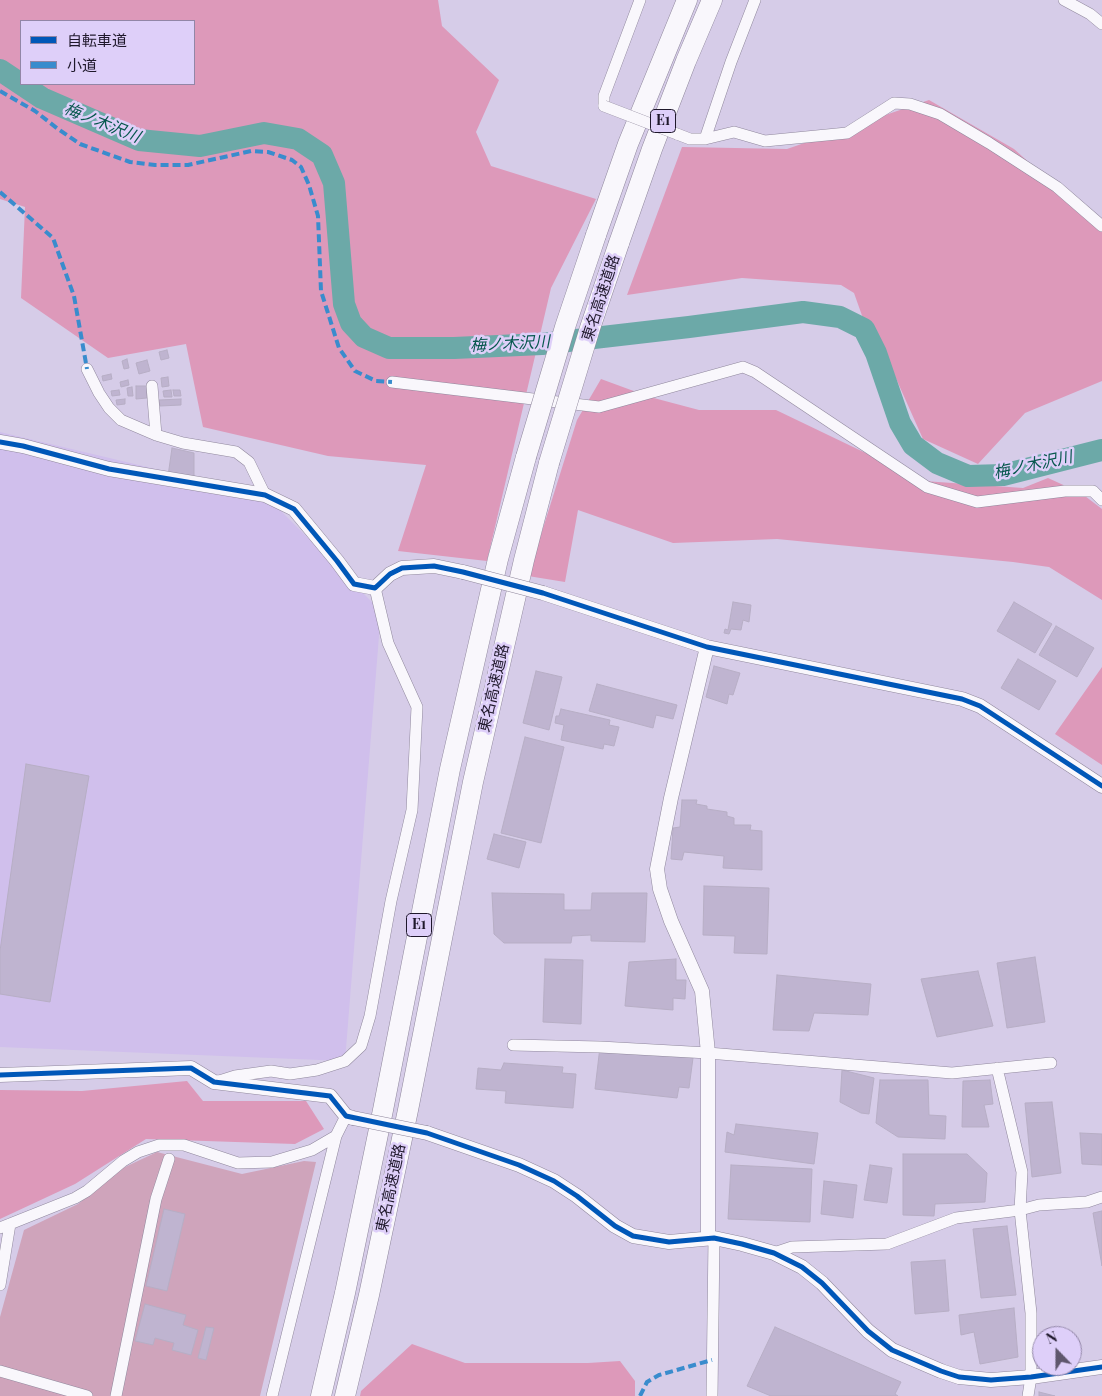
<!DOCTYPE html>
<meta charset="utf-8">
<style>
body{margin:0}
#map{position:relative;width:1102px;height:1396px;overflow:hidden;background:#d6cce8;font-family:"Playfair Display","Noto Sans JP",serif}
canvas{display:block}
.legend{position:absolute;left:20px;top:20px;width:175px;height:65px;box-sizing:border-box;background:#decff9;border:1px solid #9286a7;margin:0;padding:6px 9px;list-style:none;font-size:15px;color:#1f182b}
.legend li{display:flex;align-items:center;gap:10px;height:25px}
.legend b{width:25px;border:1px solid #9286a7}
.north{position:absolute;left:1032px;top:1326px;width:50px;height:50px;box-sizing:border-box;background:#decff9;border:1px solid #9286a7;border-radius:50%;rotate:338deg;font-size:14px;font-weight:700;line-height:20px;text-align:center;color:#1f182b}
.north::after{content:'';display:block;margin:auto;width:18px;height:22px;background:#5f576d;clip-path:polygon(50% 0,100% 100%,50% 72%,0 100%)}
</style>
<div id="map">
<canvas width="1102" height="1396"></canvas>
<ul class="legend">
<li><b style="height:6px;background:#0057b8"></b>自転車道</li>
<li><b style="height:6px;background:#398ccd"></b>小道</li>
</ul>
<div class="north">N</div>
</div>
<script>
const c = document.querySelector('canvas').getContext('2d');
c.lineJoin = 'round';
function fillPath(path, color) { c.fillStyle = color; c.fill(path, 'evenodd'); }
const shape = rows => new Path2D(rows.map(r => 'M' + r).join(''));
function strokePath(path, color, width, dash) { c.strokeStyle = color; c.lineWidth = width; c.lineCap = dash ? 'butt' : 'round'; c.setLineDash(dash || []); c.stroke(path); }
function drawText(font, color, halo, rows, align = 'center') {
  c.font = font + ' "Playfair Display","Noto Sans JP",serif'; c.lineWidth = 5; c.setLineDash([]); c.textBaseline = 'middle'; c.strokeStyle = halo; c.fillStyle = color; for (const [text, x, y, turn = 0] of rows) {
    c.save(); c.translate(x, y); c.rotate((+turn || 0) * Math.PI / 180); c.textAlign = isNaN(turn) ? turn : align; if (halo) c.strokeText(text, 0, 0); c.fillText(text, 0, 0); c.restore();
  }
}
const built = shape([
 [0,432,265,495,381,611,345,1061,0,1047]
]);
const green = shape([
 [157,1152,242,1174,304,1161,316,1162,260,1396,0,1396,0,1317,24,1230,78,1204,123,1168]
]);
const forest = shape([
 [0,0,438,0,442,26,499,80,476,132,491,166,596,199,551,288,487,561,398,551,426,465,328,456,203,427,186,344,108,358,21,298,25,207,0,199],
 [21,21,194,21,194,84,21,84],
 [929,100,1014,149,1102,228,1102,381,1025,413,978,464,923,439,886,356,865,324,854,293,841,285,742,278,627,295,682,147,787,149],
 [601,379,650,397,699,410,776,410,924,481,1023,488,1048,478,1081,493,1102,509,1102,600,1049,567,1013,562,777,539,673,543,578,510,565,582,528,576,577,420],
 [1102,667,1102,765,1055,734],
 [187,1081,203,1101,306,1101,324,1129,295,1144,146,1139,75,1184,0,1219,0,1090,82,1091],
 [412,1344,465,1363,588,1363,620,1361,635,1381,635,1396,360,1396,361,1391]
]);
const river = shape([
 [0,70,42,98,139,140,200,146,264,133,298,139,322,155,334,183,344,304,351,323,364,337,389,348,454,348,542,344,689,327,803,312,840,317,864,329,876,353,900,423,913,445,937,463,968,476,1003,475,1102,450]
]);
const building = shape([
 [167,350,169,358,161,360,159,352,167,350],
 [127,359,129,368,124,369,122,361,127,359],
 [147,360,150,371,139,374,136,363,147,360],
 [111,374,112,379,103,381,102,376,111,374],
 [168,377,169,386,162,387,161,378,168,377],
 [128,380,129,385,121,387,120,382,128,380],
 [136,386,147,386,147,398,136,399,136,386],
 [132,387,133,396,128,396,127,388,132,387],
 [119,390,120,395,112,396,111,391,119,390],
 [171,390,172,397,164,397,163,391,171,390],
 [173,390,180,390,181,396,174,396,173,390],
 [125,399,125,404,117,405,116,400,125,399],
 [181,399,181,405,160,406,159,400,181,399],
 [172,448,194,453,194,480,168,476,172,448],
 [733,602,751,605,749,622,743,620,741,630,731,629,729,634,724,633,725,629,728,630,733,602],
 [1014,602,1052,624,1035,653,997,631,1014,602],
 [1056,626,1094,648,1077,677,1039,655,1056,626],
 [1018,659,1056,681,1039,710,1001,688,1018,659],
 [714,666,740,673,733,695,729,694,727,704,706,697,714,666],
 [536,671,562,677,549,730,523,723,536,671],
 [597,684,677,705,673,719,656,715,653,728,589,711,597,684],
 [561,709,610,720,609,725,619,727,614,746,604,744,603,749,561,740,564,725,555,723,556,716,559,716,561,709],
 [525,737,564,747,541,843,501,833,525,737],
 [26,764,89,776,50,1002,0,994,0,951,26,764],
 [682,800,697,800,696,804,707,806,707,809,727,812,727,816,734,818,734,825,751,825,750,830,762,831,762,870,723,868,724,856,684,852,682,860,671,859,673,828,680,827,682,800],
 [494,834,526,842,519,868,487,859,494,834],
 [704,886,769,888,767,954,734,953,735,936,703,935,704,886],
 [492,893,564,894,564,910,591,910,592,893,647,893,645,942,591,941,591,935,572,936,571,943,504,943,494,934,492,893],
 [1035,957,1045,1022,1007,1028,997,963,1035,957],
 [545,959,583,960,581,1024,543,1022,545,959],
 [676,959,676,980,686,980,685,999,673,998,673,1010,625,1006,629,962,676,959],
 [978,971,993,1026,937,1037,921,979,978,971],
 [777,975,871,984,868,1015,814,1013,809,1031,773,1030,777,975],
 [600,1047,693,1058,689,1088,679,1087,677,1098,595,1089,600,1047],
 [504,1063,563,1067,562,1073,576,1074,573,1108,505,1103,506,1091,476,1089,478,1068,501,1070,504,1063],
 [842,1070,874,1078,869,1114,861,1113,840,1102,842,1070],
 [880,1080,928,1080,929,1115,946,1116,945,1139,898,1137,876,1123,880,1080],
 [990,1080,993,1104,984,1105,989,1127,962,1127,963,1081,990,1080],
 [1052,1102,1061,1173,1032,1177,1025,1103,1052,1102],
 [736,1124,818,1133,814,1164,725,1152,727,1132,734,1135,736,1124],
 [1080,1133,1102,1134,1102,1165,1082,1164,1080,1133],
 [903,1154,967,1154,987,1173,985,1202,935,1204,934,1216,903,1215,903,1154],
 [731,1165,812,1169,810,1222,728,1219,731,1165],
 [870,1165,892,1168,887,1203,864,1200,870,1165],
 [824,1181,857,1185,853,1218,821,1214,824,1181],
 [164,1209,185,1214,167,1291,146,1286,164,1209],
 [1102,1211,1102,1266,1093,1213,1102,1211],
 [1007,1226,1016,1295,981,1298,973,1229,1007,1226],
 [945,1260,949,1311,915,1314,911,1262,945,1260],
 [145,1304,186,1315,183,1325,198,1330,191,1355,172,1350,174,1343,155,1338,153,1345,135,1341,145,1304],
 [1014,1308,1018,1357,980,1364,974,1332,961,1335,959,1315,1014,1308],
 [206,1327,214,1328,206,1360,198,1358,206,1327],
 [775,1327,901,1382,895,1394,898,1396,771,1396,747,1386,775,1327],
 [1039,1392,1055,1396,1039,1396,1039,1392]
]);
const minor = shape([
 [1064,0,1090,14,1102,24],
 [604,106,604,96,640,0],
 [677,134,690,139,705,139,734,132,765,141,847,133,894,103,910,104,940,114,989,143,1057,187,1102,226],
 [705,139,731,62,755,0],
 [87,369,99,393,109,408,121,420,156,435,183,443,236,452,249,462,265,495],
 [392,382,599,407,743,367,755,372,927,487,977,502,1065,491,1093,491,1102,500],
 [152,386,156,435],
 [513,1045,600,1047,708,1053,952,1073,1051,1063],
 [997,1068,1022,1172,1020,1210,1031,1313,1031,1377,1028,1396],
 [216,1082,235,1076,271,1071,290,1074,317,1070,345,1061,361,1046,370,1016,391,901,412,810,417,707,388,643,375,588],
 [0,1228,75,1198,87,1191,123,1161,138,1152,159,1145,184,1145,238,1163,272,1162,312,1150,336,1136],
 [774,1253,792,1247,887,1244,956,1218,1020,1210,1039,1205,1087,1202,1102,1197],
 [0,1285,10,1224],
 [0,1371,87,1396],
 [116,1396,156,1199,169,1159],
 [272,1396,336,1136,346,1116],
 [712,1396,714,1238]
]);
const tertiary = shape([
 [0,442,23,446,109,469,265,495,294,509,337,561,354,584,375,588,390,574,402,568,434,566,463,572],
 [543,593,707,647,962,699,980,706,1102,786],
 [707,647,671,798,657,869,660,889,671,921,702,991,708,1053,708,1238],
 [0,1075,191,1068,214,1082,330,1096,346,1116,353,1118],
 [427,1133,519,1165,554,1181,577,1196,615,1226,633,1236,669,1242,714,1238,742,1244,774,1253,802,1267,822,1283,868,1331,892,1350,941,1371,959,1377,991,1380,1031,1377,1102,1367]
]);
const motorway = shape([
 [596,235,628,144,687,0],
 [619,243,652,149,686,61,712,0],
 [321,1396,345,1293,383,1110,450,769,498,559,526,457],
 [345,1396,369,1295,408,1110,473,782,524,560,549,463]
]);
const minorBridge = shape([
 [604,106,677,134]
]);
const tertiaryBridge = shape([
 [463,572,543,593],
 [353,1118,427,1133]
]);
const motorwayBridge = shape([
 [526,457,565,327,596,235],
 [549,463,590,328,619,243]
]);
const quiet = shape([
 [0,91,35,111,58,129,80,144,130,162,155,165,188,165,251,151,268,152,292,160,301,167,309,185,318,216,321,291,339,348,355,371,376,381,392,382],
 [0,192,53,238,74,296,87,369],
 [640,1396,647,1382,659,1375,712,1360]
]);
const cycleway = shape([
 [0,442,23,446,109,469,265,495,294,509,337,561,354,584,375,588,390,574,402,568,434,566,463,572,543,593,707,647,962,699,980,706,1102,786],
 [0,1075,191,1068,214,1082,330,1096,346,1116,427,1133,519,1165,554,1181,577,1196,615,1226,633,1236,669,1242,714,1238,742,1244,774,1253,802,1267,822,1283,868,1331,892,1350,941,1371,959,1377,991,1380,1031,1377,1102,1367]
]);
const shields = [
 [663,121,25],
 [419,925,25]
];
const shieldNames = [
 ["E1",663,121],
 ["E1",419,925]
];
const streetNames = [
 ["東名高速道路",601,298,-72],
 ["東名高速道路",494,688,-77],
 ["東名高速道路",391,1188,-78]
];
const waterNames = [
 ["梅ノ木沢川",102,123,22],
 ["梅ノ木沢川",510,344,-3],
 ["梅ノ木沢川",1033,465,-12]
];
fillPath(built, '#d0bfec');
fillPath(green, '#cfa4bb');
fillPath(forest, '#dd99ba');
strokePath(river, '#6ca9a8', 22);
fillPath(building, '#bfb4d0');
strokePath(building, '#b7aec5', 1);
strokePath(minor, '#90889d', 12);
strokePath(tertiary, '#90889d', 15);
strokePath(motorway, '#90889d', 21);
strokePath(minor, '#f9f7fc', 11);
strokePath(tertiary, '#f9f7fc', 14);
strokePath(motorway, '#f9f7fc', 20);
strokePath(minorBridge, '#90889d', 12, []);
strokePath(tertiaryBridge, '#90889d', 15, []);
strokePath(motorwayBridge, '#90889d', 21, []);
strokePath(minorBridge, '#f9f7fc', 11);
strokePath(tertiaryBridge, '#f9f7fc', 14);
strokePath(motorwayBridge, '#f9f7fc', 20);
strokePath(quiet, '#398ccd', 4, [8, 4]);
strokePath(cycleway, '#0057b8', 5);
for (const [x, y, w] of shields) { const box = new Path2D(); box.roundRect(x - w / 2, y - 11.5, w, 23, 4); c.fillStyle = '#decff9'; c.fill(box); strokePath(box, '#1f182b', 1); }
drawText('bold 14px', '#1f182b', null, shieldNames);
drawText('15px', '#1f182b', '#decff9', streetNames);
drawText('italic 16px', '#06574d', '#decff9', waterNames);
</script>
